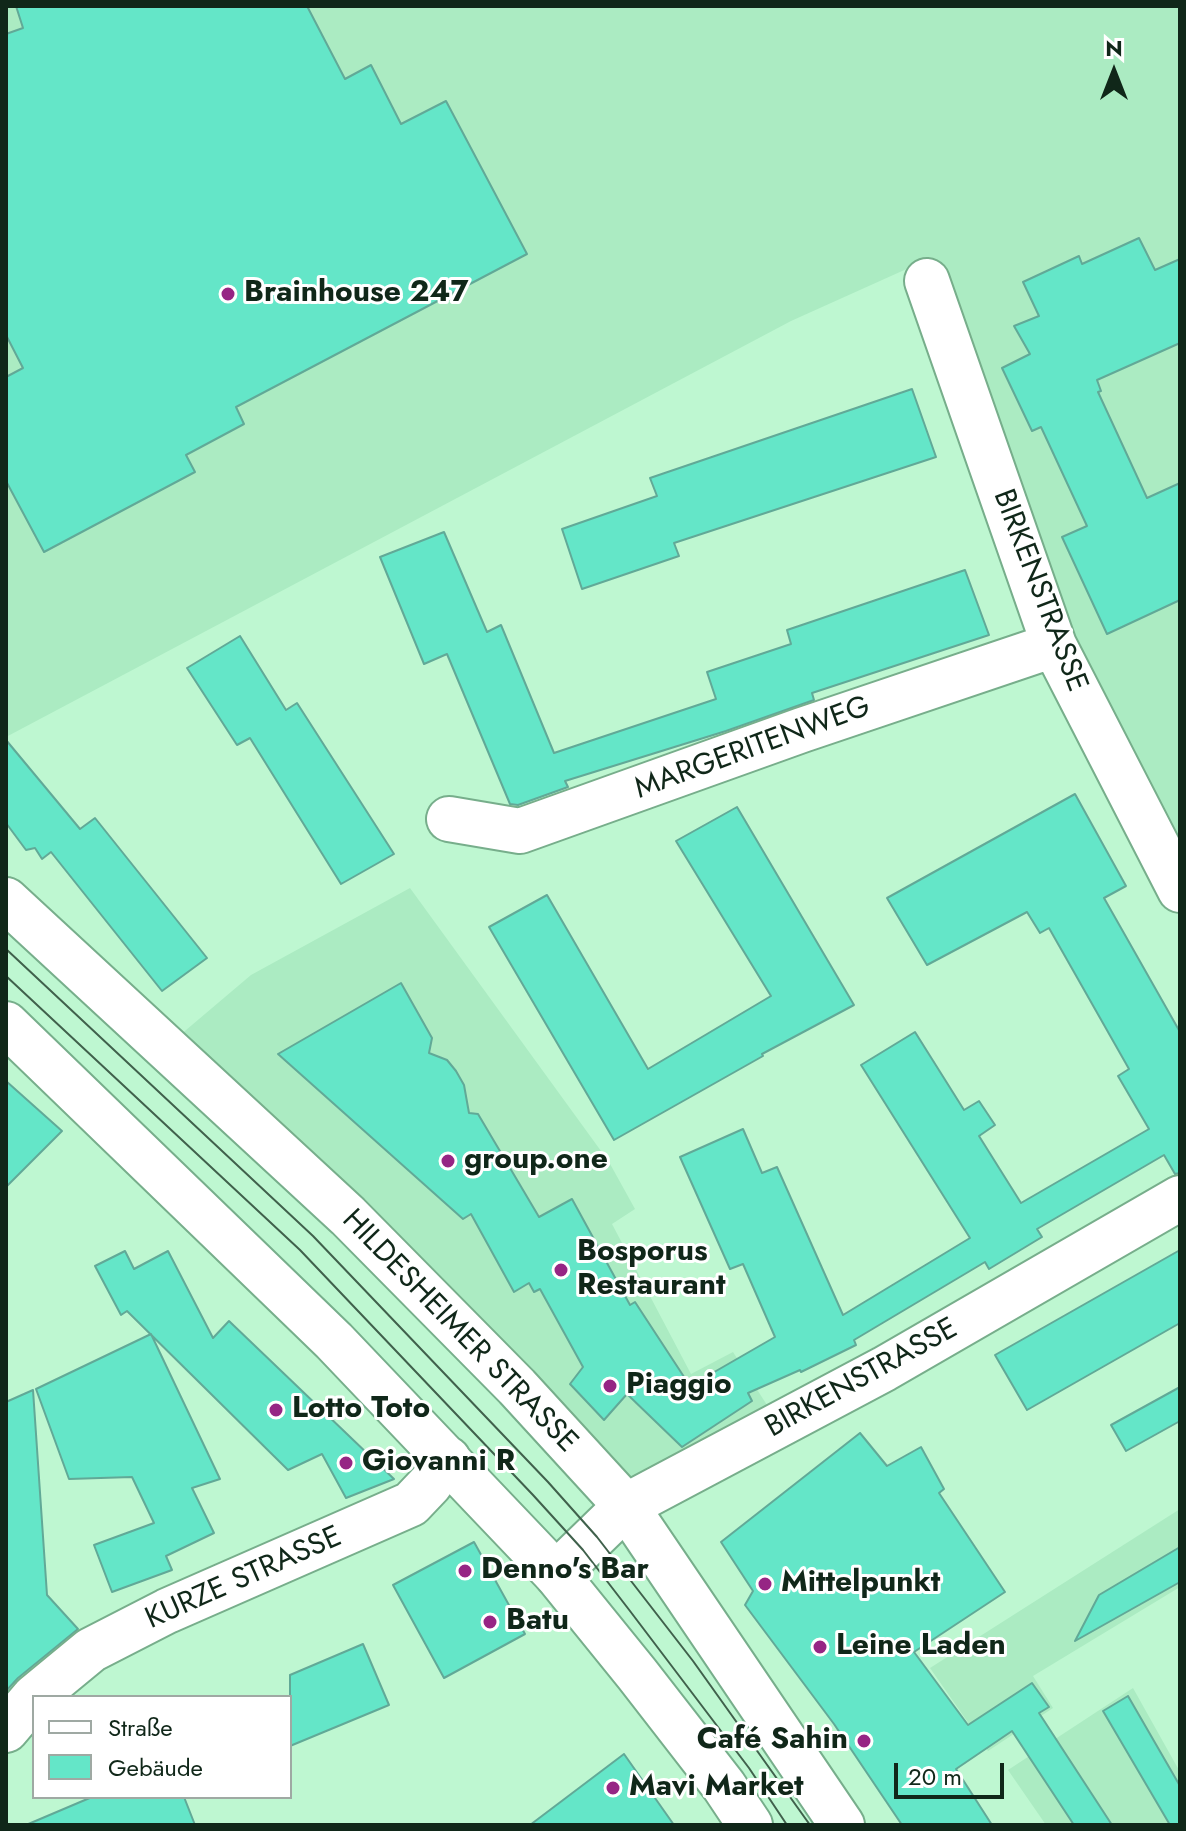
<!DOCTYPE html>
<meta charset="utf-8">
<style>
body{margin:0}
#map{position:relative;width:1186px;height:1831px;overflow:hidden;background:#bef7d1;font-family:Jost,sans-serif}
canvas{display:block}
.frame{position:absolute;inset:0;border:8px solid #102719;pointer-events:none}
.legend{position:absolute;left:32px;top:1695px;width:260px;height:104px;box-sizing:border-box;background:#fff;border:2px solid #9fa9a3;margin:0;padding:10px 14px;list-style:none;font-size:24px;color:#102719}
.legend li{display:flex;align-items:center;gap:16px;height:40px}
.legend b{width:40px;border:2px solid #9fa9a3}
.north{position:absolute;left:1074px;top:32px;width:80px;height:80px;-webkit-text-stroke:6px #fff;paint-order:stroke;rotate:0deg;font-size:22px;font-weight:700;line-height:32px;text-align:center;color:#102719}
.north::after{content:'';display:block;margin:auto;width:28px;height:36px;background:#102719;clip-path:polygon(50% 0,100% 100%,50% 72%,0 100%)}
.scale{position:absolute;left:894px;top:1763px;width:110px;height:36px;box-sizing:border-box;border:4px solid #102719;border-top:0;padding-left:10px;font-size:24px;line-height:28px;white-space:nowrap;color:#102719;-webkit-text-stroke:6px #fff;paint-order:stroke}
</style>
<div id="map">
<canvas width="1186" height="1831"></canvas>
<div class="frame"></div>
<ul class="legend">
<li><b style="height:10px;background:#fff"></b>Straße</li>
<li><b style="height:22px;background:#64e6c8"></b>Gebäude</li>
</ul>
<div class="north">N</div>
<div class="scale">20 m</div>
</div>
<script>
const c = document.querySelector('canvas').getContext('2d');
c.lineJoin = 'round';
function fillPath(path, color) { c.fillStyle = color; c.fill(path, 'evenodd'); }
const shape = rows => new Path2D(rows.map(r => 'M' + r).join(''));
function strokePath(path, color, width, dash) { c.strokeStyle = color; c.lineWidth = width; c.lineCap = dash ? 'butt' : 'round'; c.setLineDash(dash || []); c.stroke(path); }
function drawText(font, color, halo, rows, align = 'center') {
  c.font = font + ' Jost,sans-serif'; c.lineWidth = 6; c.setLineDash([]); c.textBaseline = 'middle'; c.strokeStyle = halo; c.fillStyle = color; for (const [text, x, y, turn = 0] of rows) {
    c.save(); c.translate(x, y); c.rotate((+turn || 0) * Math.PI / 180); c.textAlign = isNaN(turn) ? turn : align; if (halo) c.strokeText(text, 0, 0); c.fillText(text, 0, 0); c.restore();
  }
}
const built = shape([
 [6,6,1180,6,1180,863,1065,639,931,258,791,321,6,737],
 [410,888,609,1162,635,1209,612,1224,691,1374,733,1352,774,1416,618,1498,166,1047,251,975],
 [1180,1509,1180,1587,1033,1676,1053,1708,988,1751,930,1668],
 [1133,1688,1180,1772,1180,1825,1046,1825,1008,1770]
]);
const building = shape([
 [16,6,307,6,345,79,371,65,401,124,446,101,527,254,236,407,244,424,186,455,195,472,44,552,6,481,6,377,23,368,6,335,6,34,23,28,16,6],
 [1139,238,1155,270,1180,259,1180,343,1097,380,1101,391,1098,392,1147,498,1180,483,1180,600,1107,634,1062,537,1087,526,1041,427,1032,431,1002,368,1030,354,1014,326,1039,316,1023,282,1079,256,1082,264,1139,238],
 [912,389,936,457,674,543,679,556,582,589,562,529,657,496,650,478,912,389],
 [444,532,487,632,501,625,554,753,716,699,707,672,791,644,787,630,965,570,989,635,812,693,814,700,726,731,565,781,568,787,518,805,510,804,447,654,424,664,380,557,444,532],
 [240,636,286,710,297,703,394,854,341,884,250,738,237,745,187,668,240,636],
 [6,740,80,829,95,818,207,958,162,991,51,852,42,859,35,848,26,850,6,823,6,740],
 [1075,794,1126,886,1104,898,1180,1032,1180,1173,1175,1174,1164,1155,1037,1229,1042,1237,989,1269,985,1262,854,1340,856,1345,801,1372,800,1370,748,1393,752,1401,682,1447,627,1394,604,1420,570,1384,583,1367,540,1289,534,1292,529,1283,514,1292,471,1214,463,1219,278,1054,401,983,432,1038,429,1053,447,1060,456,1071,464,1085,469,1113,478,1114,539,1217,572,1199,630,1305,635,1302,690,1386,775,1337,743,1264,730,1269,680,1157,743,1129,762,1173,777,1167,843,1315,970,1238,861,1065,915,1032,964,1110,979,1101,995,1125,979,1136,1021,1203,1149,1129,1118,1076,1129,1069,1049,928,1040,933,1027,912,927,965,887,898,1075,794],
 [737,807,854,1005,762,1054,763,1056,614,1140,489,927,547,895,648,1069,771,996,676,841,737,807],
 [6,1081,62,1131,6,1187,6,1081],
 [1180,1250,1180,1323,1027,1410,995,1355,1180,1250],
 [125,1251,134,1269,168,1251,213,1338,229,1321,394,1479,346,1498,322,1454,288,1470,127,1311,121,1315,95,1266,125,1251],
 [151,1334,220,1479,192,1488,214,1533,166,1556,172,1570,112,1592,94,1545,154,1523,132,1477,69,1479,36,1389,151,1334],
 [1180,1387,1180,1421,1126,1451,1111,1425,1180,1387],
 [33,1390,47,1595,78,1629,18,1678,6,1691,6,1402,33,1390],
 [860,1433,887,1466,921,1447,944,1489,939,1493,1005,1592,914,1652,968,1725,1032,1683,1049,1707,1039,1713,1112,1825,1074,1825,1012,1731,956,1769,992,1825,902,1825,834,1724,745,1605,753,1591,721,1542,860,1433],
 [474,1542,525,1634,444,1678,393,1585,474,1542],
 [1180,1547,1180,1582,1075,1641,1099,1595,1180,1547],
 [363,1644,389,1705,290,1746,290,1675,363,1644],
 [1128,1696,1180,1786,1180,1825,1170,1825,1103,1711,1128,1696],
 [624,1754,674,1825,530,1825,624,1754],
 [92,1797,184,1797,195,1825,26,1825,92,1797]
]);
const minor = shape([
 [927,281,1054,645,1180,890],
 [449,819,520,831,802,730,1054,645],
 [556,1574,626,1506,884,1369,1180,1198],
 [34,1697,91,1650,167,1611,411,1504,430,1484,448,1459],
 [6,1730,34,1697]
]);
const major = shape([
 [6,900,348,1216,517,1387,626,1506,842,1825],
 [6,1024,334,1341,556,1574,637,1674,724,1786,750,1825]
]);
const tram = shape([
 [6,949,313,1236,548,1482,597,1537,693,1661,810,1825],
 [6,976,300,1250,533,1495,583,1550,630,1611,749,1768,787,1825]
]);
const markers = [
 [228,294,8,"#962584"],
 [448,1161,8,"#962584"],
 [561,1270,8,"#962584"],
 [610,1386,8,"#962584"],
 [276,1410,8,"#962584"],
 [346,1463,8,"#962584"],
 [465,1571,8,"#962584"],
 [765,1584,8,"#962584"],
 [490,1622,8,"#962584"],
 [820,1647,8,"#962584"],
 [864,1741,8,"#962584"],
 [613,1788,8,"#962584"]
];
const poiNames = [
 ["Brainhouse 247",244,294],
 ["group.one",464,1161],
 ["Bosporus",577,1253],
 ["Restaurant",577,1287],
 ["Piaggio",626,1386],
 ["Lotto Toto",292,1410],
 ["Giovanni R",362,1463],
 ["Denno's Bar",481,1571],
 ["Mittelpunkt",781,1584],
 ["Batu",506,1622],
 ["Leine Laden",836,1647],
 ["Café Sahin",848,1741,"right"],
 ["Mavi Market",629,1788]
];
const streetNames = [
 ["BIRKENSTRASSE",1039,591,69],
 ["MARGERITENWEG",753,749,-20],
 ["HILDESHEIMER STRASSE",459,1332,46],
 ["BIRKENSTRASSE",862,1379,-29],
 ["KURZE STRASSE",244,1579,-24]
];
fillPath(built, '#abebc2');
fillPath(building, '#64e6c8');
strokePath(building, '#61a997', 2);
strokePath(minor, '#77ae8b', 48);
strokePath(major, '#77ae8b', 48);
strokePath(minor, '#fff', 44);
strokePath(major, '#fff', 44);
strokePath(tram, '#40614c', 2);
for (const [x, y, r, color] of markers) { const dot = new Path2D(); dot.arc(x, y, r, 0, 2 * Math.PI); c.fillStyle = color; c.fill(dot); strokePath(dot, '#fff', 3); }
drawText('bold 30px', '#102719', '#fff', poiNames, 'left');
drawText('30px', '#102719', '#fff', streetNames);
</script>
